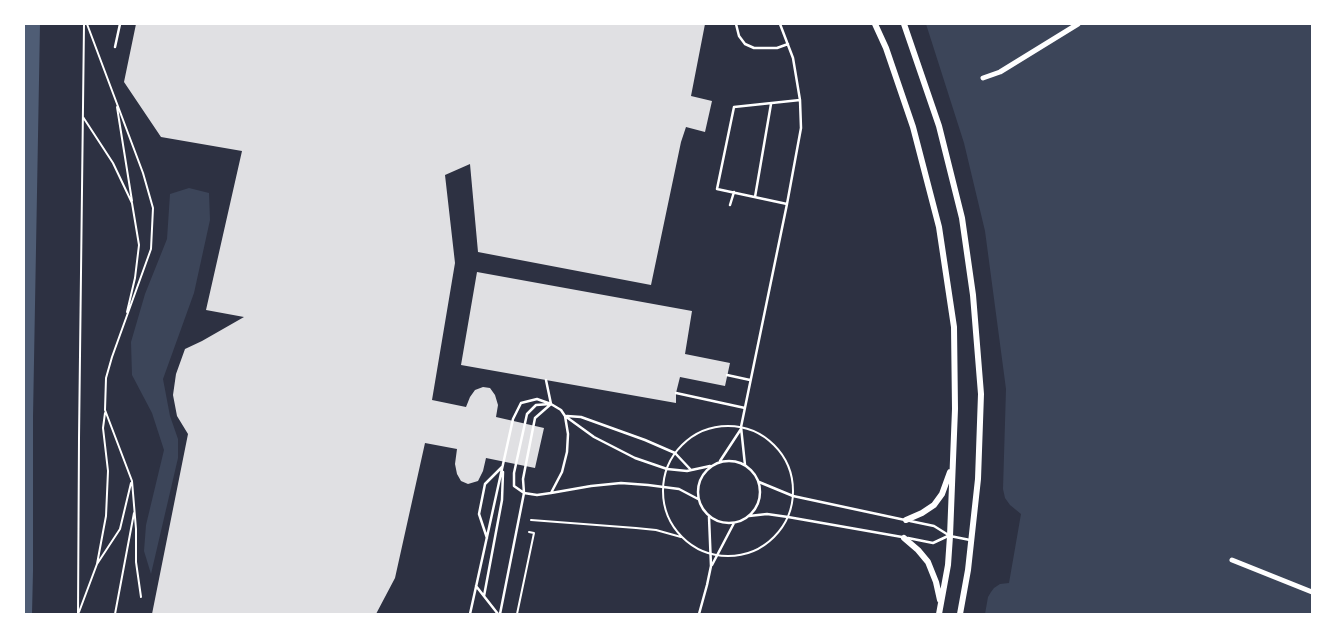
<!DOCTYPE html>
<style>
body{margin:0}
#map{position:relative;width:1336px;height:638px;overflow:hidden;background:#2d3142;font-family:"IBM Plex Serif",serif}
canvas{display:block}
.frame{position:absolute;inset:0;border:25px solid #fff;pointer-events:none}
</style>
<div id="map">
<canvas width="1336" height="638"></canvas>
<div class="frame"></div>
</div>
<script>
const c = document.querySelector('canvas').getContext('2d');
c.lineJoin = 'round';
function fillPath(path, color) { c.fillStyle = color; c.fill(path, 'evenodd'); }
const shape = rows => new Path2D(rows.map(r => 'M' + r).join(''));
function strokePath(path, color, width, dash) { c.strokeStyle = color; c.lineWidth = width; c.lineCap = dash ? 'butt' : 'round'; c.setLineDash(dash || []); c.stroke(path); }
const green = shape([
 [926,24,1312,24,1312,614,985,614,988,597,991,592,994,588,1000,584,1009,583,1021,514,1010,505,1005,498,1003,489,1006,389,985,231,964,143],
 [189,188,209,193,210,220,194,293,163,379,170,416,178,439,178,458,151,574,144,551,146,525,164,450,152,413,132,375,131,342,145,294,167,239,170,194]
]);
const water = shape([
 [24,24,40,24,33,417,33,571,32,614,24,614]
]);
const building = shape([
 [136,24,705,24,691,96,712,101,705,132,686,127,681,142,651,285,478,252,470,164,445,175,455,263,432,400,466,407,470,397,475,390,483,387,490,388,495,395,498,405,496,417,544,428,535,468,486,458,483,471,478,481,468,484,461,481,457,474,455,464,457,449,425,443,395,578,376,614,152,614,188,434,177,416,173,395,176,374,185,349,202,341,244,317,206,310,242,151,161,137,124,82],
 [477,272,692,311,685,354,730,363,725,386,680,377,676,393,676,403,461,365]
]);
const path = shape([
 [87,24,143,173,153,208,151,249,112,357,106,378,105,410,132,481,136,529,136,562,141,597],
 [117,107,132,201],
 [83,117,113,163,132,203,139,245,135,278,127,312],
 '663 491a65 65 0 1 1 130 0a65 65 0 1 1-130 0Z',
 [531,520,636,528,656,530,681,537],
 [97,564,106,516,108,471,103,428,105,413],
 [79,612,97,564,120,529,131,483],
 [78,614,79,438,84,24],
 [115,614,134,513],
 [517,614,534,533,529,532]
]);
const service = shape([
 [736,24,739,36,745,44,754,48,777,48,788,44],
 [115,47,120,24],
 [755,197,771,104],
 [787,204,717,189,734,107,800,100],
 [730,205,734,192],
 [727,375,750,380],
 [546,380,551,404],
 [676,393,745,408],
 [565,416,594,437,635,458,667,469,687,471,710,466],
 [567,416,581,417,645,440,675,453,691,470],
 '698 492a31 31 0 1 1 62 0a31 31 0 1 1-62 0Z',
 [720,461,741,429],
 [745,465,741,427,787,204,801,128,800,100,793,58,780,24],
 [759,482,793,496,905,520],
 [551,493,562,472,567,452,568,434,565,416,561,410,551,404,535,418,523,479,524,493,537,495,551,493,591,486,621,483,648,485,679,489,698,499],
 [749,516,767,514,788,517,902,537],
 [910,521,934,526,950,536,970,540],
 [487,538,479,514,485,484,502,467],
 [908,538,933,543,948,536],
 [712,565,734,523],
 [476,586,498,614],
 [484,596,502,500,503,472],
 [470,614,513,419,521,403,537,399,551,404],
 [500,614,524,493,514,486,514,473,527,414,536,405,550,404],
 [699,614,707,585,711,566,709,517]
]);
const minor = shape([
 [983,78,1000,72,1078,24],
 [1232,560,1312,592]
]);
const tertiary = shape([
 [875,24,886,48,913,127,939,227,954,327,955,409,950,536,948,565,939,614],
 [904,24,939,126,962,218,973,295,981,394,978,479,968,570,960,614],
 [906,520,922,513,934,505,942,494,950,472],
 [904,538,918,550,928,562,936,582,940,600]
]);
fillPath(green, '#3c4559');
fillPath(water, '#4f5d75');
fillPath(building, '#e0e0e3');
strokePath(path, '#fff', 2);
strokePath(service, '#fff', 2.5);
strokePath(minor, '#fff', 5);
strokePath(tertiary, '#fff', 6);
</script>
